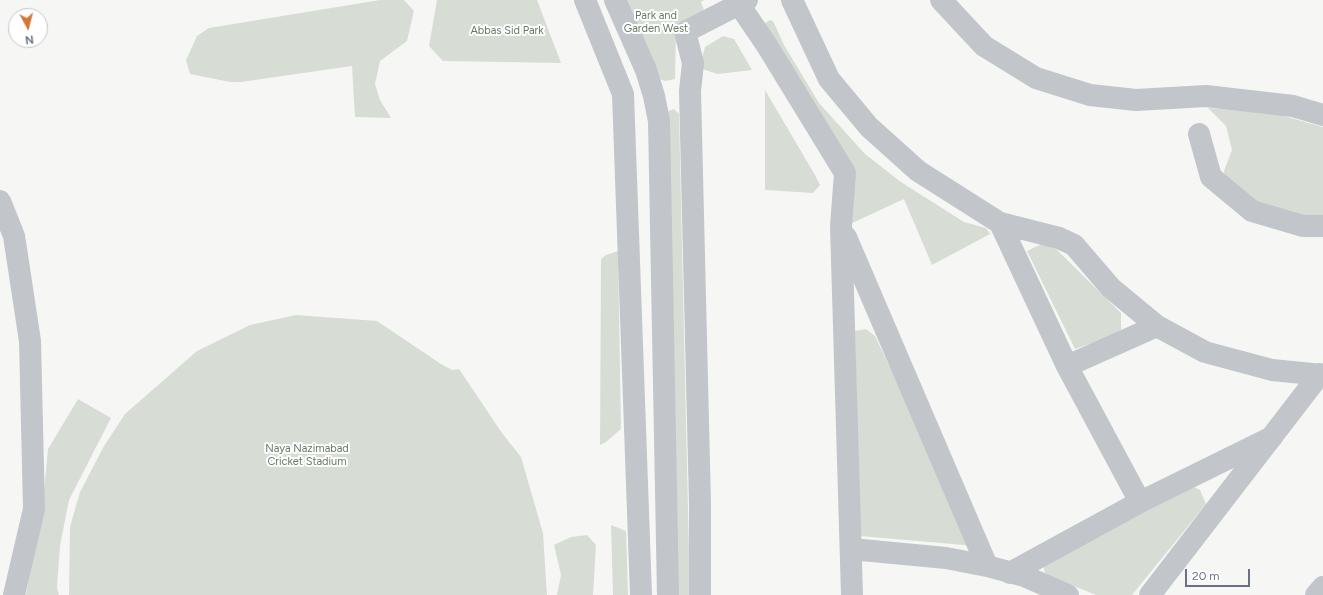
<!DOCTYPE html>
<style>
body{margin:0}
#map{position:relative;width:1323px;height:595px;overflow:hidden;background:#f6f7f4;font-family:Figtree,sans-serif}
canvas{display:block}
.north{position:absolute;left:8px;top:8px;width:40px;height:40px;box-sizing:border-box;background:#fff;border:1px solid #c3c7cd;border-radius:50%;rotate:173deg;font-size:11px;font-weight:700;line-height:16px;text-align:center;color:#687282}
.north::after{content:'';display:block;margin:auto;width:14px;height:18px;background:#d57536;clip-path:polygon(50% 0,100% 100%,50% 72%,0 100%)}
.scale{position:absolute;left:1185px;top:569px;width:65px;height:18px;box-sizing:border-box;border:2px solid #687282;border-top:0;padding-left:5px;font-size:12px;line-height:14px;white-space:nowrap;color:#687282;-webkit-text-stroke:3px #fff;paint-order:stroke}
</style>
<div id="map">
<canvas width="1323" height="595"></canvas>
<div class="north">N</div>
<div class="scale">20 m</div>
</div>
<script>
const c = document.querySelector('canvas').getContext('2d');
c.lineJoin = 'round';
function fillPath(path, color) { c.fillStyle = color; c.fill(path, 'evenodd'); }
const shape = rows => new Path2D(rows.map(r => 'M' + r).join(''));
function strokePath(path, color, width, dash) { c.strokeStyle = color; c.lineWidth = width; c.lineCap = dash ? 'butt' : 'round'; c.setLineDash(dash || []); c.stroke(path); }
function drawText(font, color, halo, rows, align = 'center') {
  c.font = font + ' Figtree,sans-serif'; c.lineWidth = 4; c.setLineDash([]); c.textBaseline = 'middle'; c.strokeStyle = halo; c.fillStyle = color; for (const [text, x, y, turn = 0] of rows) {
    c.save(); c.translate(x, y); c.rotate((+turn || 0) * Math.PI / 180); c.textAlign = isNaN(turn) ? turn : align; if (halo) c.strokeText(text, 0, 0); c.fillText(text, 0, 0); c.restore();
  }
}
const green = shape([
 [380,0,404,0,414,11,407,41,380,61,375,84,380,100,391,118,355,117,352,66,241,82,230,82,190,74,186,60,197,36,209,28],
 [437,0,537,0,561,63,443,61,429,46],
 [624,0,704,0,701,2,705,13,676,30,675,79,665,81,658,78],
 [770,20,773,21,784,45,819,103,865,154,901,182,964,222,986,228,990,234,932,265,904,199,848,225,849,173,760,26],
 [723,36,734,39,752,70,718,74,702,69,702,58,705,47],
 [765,90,815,175,820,185,813,193,765,190],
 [1208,108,1270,112,1323,127,1323,221,1254,203,1225,183,1224,171,1232,150,1226,126],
 [674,109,679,114,690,595,674,595,666,112],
 [1048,241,1121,313,1121,333,1075,349,1027,251],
 [618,251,621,429,606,442,600,445,601,259,606,255],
 [296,315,377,321,441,364,452,370,459,369,502,433,521,457,543,533,547,595,69,595,70,527,80,492,104,446,125,414,197,351,250,325],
 [866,329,875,336,975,546,860,536,855,331],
 [78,399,111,418,69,500,60,546,57,588,59,595,26,595,43,502,48,449],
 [1190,485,1200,490,1206,504,1132,595,1096,595,1045,574,1043,563],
 [611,525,626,531,628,595,613,595],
 [587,535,596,545,593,595,557,595,561,575,554,545,571,537]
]);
const street = shape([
 [585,0,623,94,641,595],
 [615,0,646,70,654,96,659,121,668,595],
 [792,0,829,79,869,127,918,171,1000,223,1059,238,1074,245,1111,288,1157,326,1205,352,1272,370,1323,375],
 [941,0,984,46,1036,78,1090,95,1136,100,1206,96,1293,106,1323,115],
 [738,3,766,44,845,173,841,226,852,595],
 [1199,134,1211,177,1252,211,1303,226,1323,226],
 [0,201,14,236,30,341,34,509,14,595],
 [1000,223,1067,366,1140,502],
 [846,237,987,566],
 [1067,366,1157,326],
 [851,549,946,558,987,566,1024,576,1068,595],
 [1010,573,1140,502,1272,437],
 [700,595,700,504,690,91,693,63,685,32,747,0],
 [1150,595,1320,374],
 [1316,595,1323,587]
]);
const parkNames = [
 ["Park and",656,16],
 ["Garden West",656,29],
 ["Abbas Sid Park",507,31],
 ["Naya Nazimabad",307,449],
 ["Cricket Stadium",307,462]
];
fillPath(green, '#d7ddd5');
strokePath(street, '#c2c5c9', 22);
drawText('11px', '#677a66', '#fff', parkNames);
</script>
